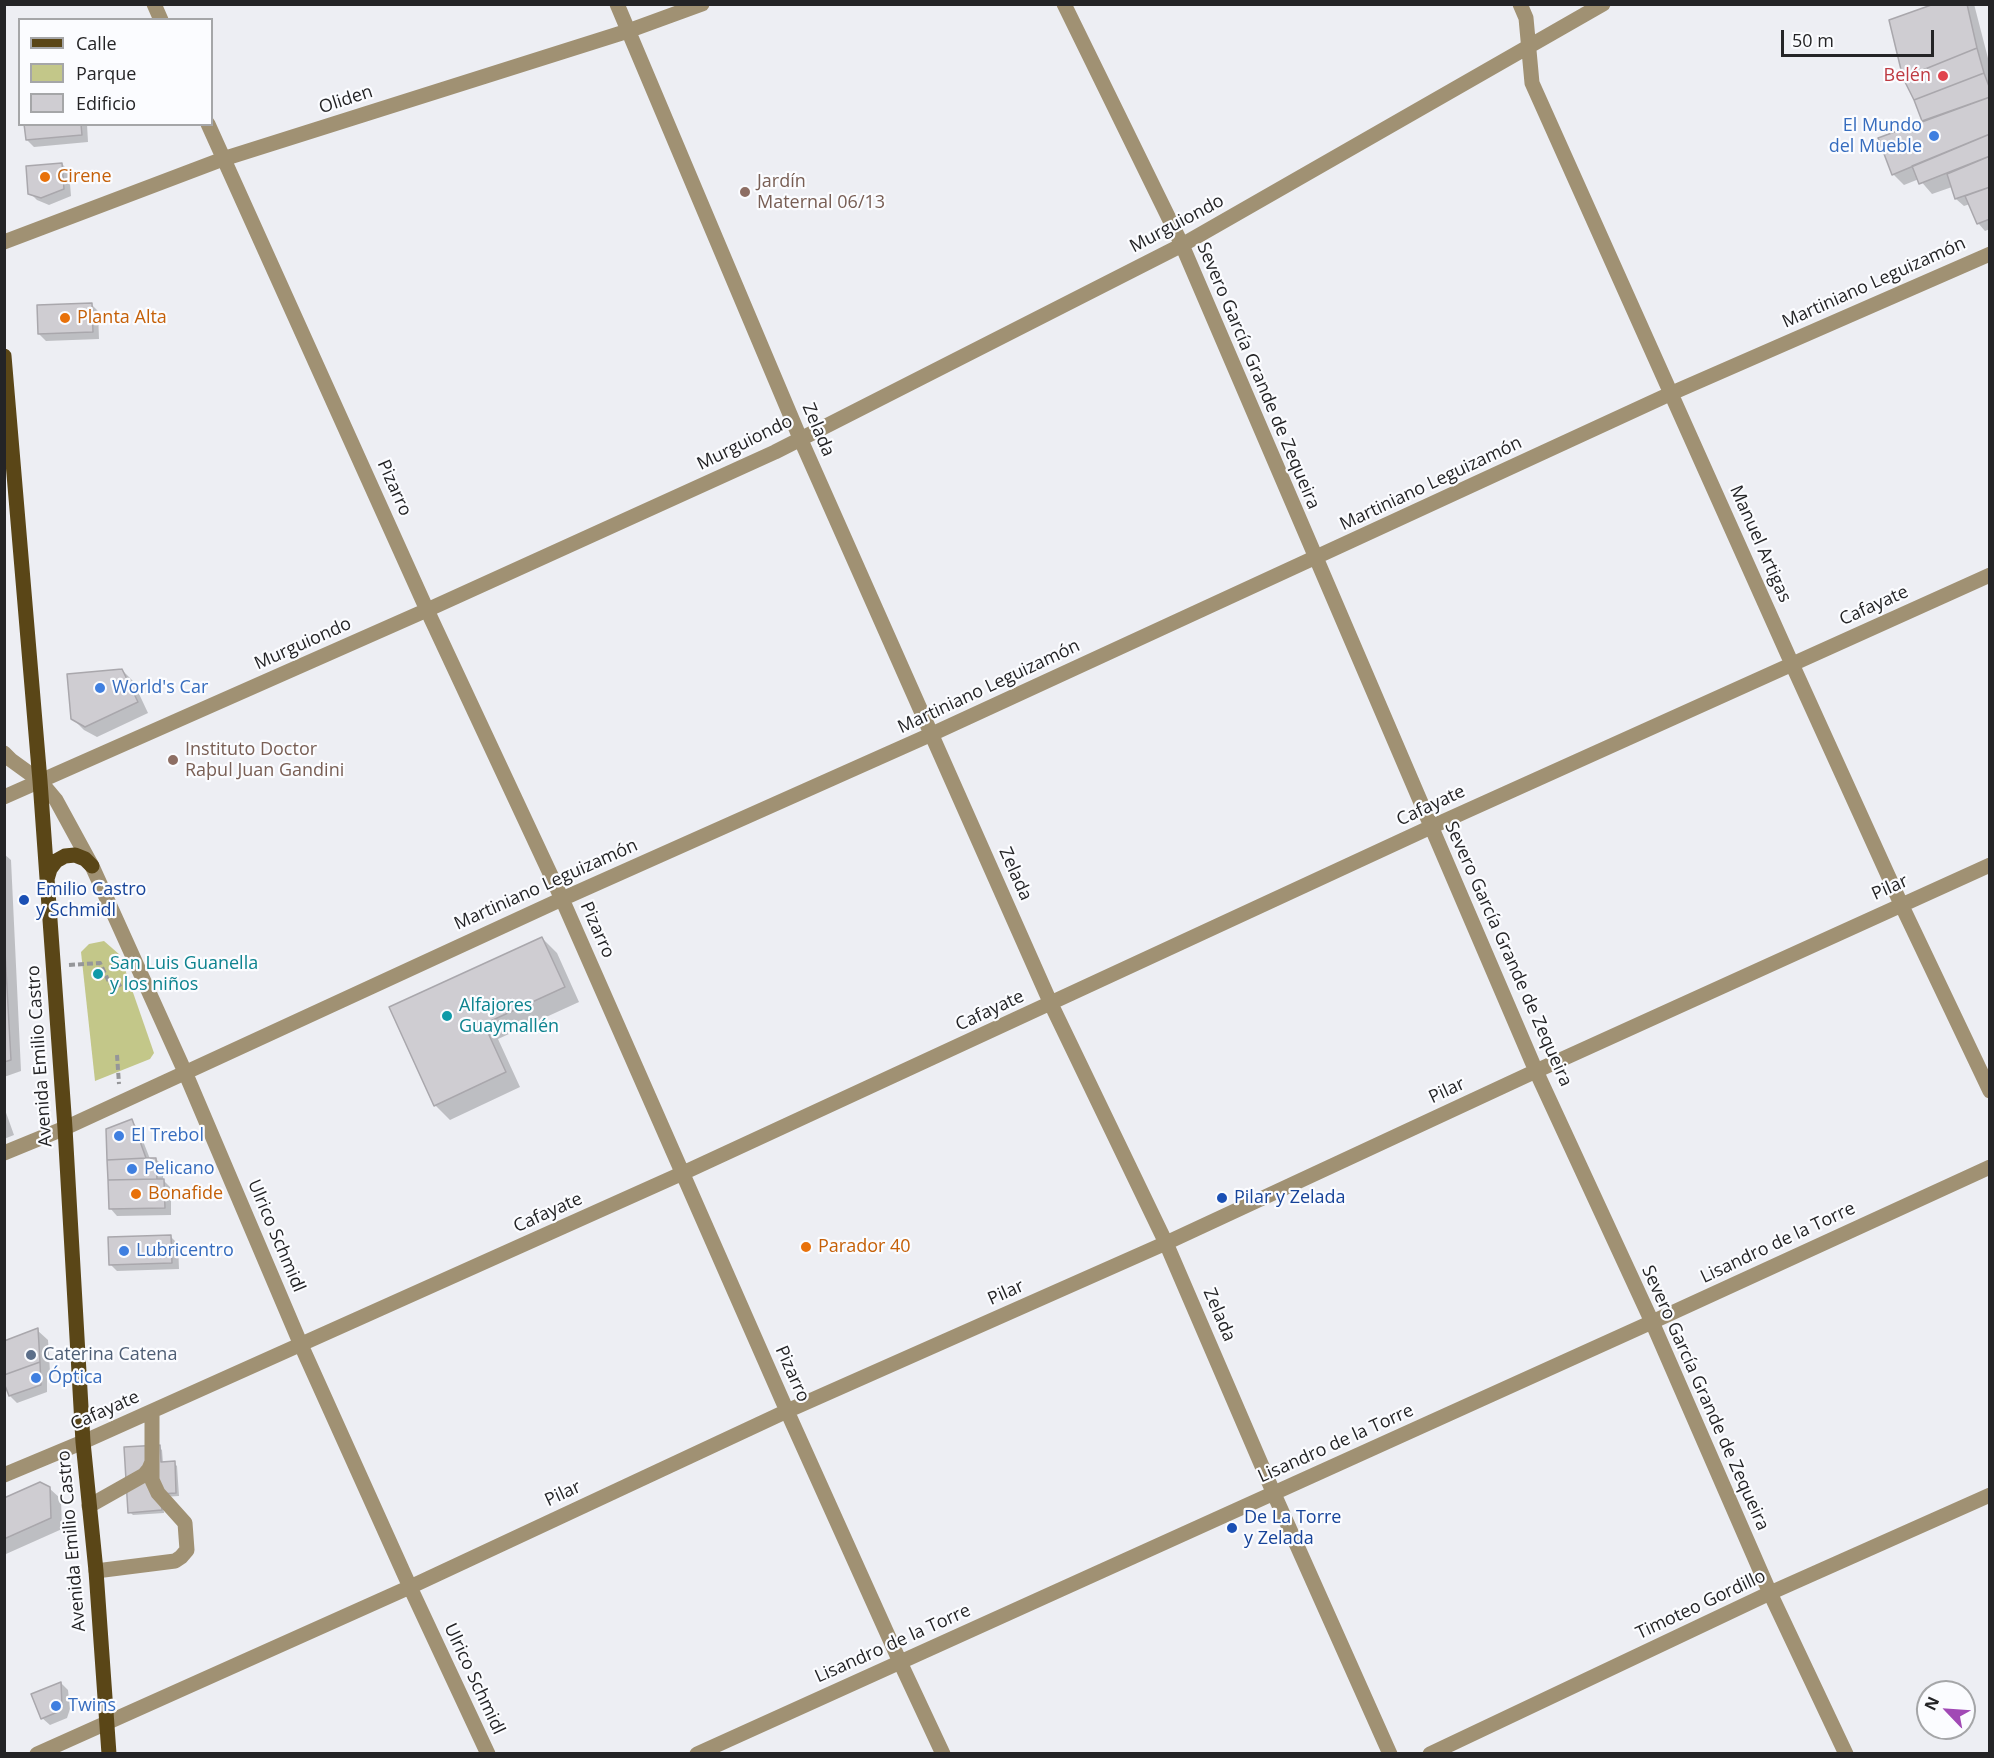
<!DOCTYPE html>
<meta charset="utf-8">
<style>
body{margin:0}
#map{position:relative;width:1994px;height:1758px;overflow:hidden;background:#edeef3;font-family:"Open Sans",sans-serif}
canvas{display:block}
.frame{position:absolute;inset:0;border:6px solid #242426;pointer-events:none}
.legend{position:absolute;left:18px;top:18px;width:195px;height:108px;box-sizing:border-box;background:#fbfcff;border:2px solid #a5a6a8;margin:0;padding:8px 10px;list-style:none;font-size:18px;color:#242426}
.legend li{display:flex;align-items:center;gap:12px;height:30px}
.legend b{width:30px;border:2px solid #a5a6a8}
.north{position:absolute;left:1916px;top:1680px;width:60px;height:60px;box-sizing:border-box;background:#fbfcff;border:2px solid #a5a6a8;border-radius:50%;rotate:295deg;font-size:16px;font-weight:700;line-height:24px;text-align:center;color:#242426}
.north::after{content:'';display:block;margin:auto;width:21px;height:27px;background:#a149b5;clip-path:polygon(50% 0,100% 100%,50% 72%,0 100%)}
.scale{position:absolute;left:1781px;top:30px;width:153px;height:27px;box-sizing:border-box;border:3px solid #242426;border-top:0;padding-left:8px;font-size:18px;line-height:21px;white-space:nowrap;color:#242426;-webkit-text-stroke:4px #fbfcff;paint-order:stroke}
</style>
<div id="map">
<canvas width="1994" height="1758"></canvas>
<div class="frame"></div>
<ul class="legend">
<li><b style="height:8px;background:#5a4617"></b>Calle</li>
<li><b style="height:16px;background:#c3c789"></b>Parque</li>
<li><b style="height:16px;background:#cfcdd2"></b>Edificio</li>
</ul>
<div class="north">N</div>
<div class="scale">50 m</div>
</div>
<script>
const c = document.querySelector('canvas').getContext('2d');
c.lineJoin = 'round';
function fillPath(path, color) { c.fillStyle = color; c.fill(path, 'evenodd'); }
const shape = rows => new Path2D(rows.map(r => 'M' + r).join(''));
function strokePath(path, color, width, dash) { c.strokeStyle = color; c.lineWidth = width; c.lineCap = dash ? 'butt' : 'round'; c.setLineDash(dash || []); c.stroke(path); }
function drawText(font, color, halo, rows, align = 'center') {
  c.font = font + ' "Open Sans",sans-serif'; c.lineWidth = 4.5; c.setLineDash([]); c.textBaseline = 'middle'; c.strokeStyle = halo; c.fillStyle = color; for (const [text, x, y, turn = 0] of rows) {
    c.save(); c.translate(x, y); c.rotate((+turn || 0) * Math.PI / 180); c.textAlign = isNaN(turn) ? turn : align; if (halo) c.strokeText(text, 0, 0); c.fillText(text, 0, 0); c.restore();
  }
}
const green = shape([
 [104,941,120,955,154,1053,150,1059,95,1081,81,952,89,944]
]);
const shadow = shape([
 [1932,4,1974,4,1990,66,1990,229,1985,231,1978,223,1970,204,1964,206,1956,199,1952,187,1932,194,1919,179,1904,185,1893,174,1925,122,1923,120],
 [26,124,87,124,88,142,34,147,27,140],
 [62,164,69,171,71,196,49,205,37,200,30,193],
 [91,304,98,311,99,339,46,341,39,334],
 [122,670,133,681,148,713,97,737,84,730,72,718],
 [4,854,11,860,21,1071,4,1077],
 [542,938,557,953,579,1002,498,1039,520,1087,450,1120,435,1105,391,1008],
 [4,1107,14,1135,4,1139],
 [131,1121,138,1128,150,1159,156,1159,163,1166,163,1180,171,1188,171,1215,117,1216,110,1208],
 [171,1237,178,1244,179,1269,117,1271,110,1264],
 [37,1330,48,1340,50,1372,47,1374,47,1392,17,1403,10,1396,8,1389,4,1390,4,1343],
 [159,1447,162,1450,163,1463,174,1463,177,1466,179,1496,163,1497,164,1513,133,1515,130,1512],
 [49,1488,61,1499,62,1529,6,1554,4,1552,4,1500],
 [61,1683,68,1690,70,1709,67,1718,50,1725,42,1718]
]);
const building = shape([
 [1934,4,1967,4,1977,48,1903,78,1889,20,1934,4],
 [1977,48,1984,73,1914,100,1903,78,1977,48],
 [1984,73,1990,89,1990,97,1922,121,1914,100,1984,73],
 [1990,97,1990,134,1892,175,1878,138,1990,97],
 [24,124,81,124,82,135,26,140,24,124],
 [1990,134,1990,156,1919,184,1912,166,1990,134],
 [1990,156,1990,187,1955,199,1947,174,1990,156],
 [62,163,64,189,41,198,28,194,26,166,62,163],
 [1990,187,1990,219,1977,224,1965,196,1990,187],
 [92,303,93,332,38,334,37,305,92,303],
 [122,669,138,702,85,727,71,719,67,674,122,669],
 [4,933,11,1060,4,1062,4,933],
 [542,937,565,987,484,1024,506,1072,434,1106,389,1007,542,937],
 [132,1119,146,1158,107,1160,106,1129,132,1119],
 [146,1158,156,1158,157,1179,108,1180,107,1160,146,1158],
 [157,1179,164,1179,165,1208,109,1209,108,1180,157,1179],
 [171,1235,172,1263,109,1265,108,1237,171,1235],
 [38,1328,40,1362,4,1375,4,1341,38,1328],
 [40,1362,41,1385,9,1396,4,1383,4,1375,40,1362],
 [160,1445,161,1462,175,1461,176,1493,160,1494,162,1510,128,1513,124,1447,160,1445],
 [40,1482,50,1487,51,1518,4,1539,4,1498,40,1482],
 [61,1682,62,1707,60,1711,41,1719,31,1694,61,1682]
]);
const path = shape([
 [69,965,100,963,110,984],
 [116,987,126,981],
 [117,1055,119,1084]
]);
const minor = shape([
 [154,4,161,20],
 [617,4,800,438,1051,1004,1166,1243,1274,1494,1390,1754],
 [1064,4,1182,245,1536,1071,1652,1322,1770,1593,1846,1754],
 [1520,4,1526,18,1532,83,1792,664,1901,904,1990,1091],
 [208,124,427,610,562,899,787,1411,900,1662,943,1754],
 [4,242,223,159,628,31,702,4],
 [4,753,11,760,40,781,56,800,92,866,185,1072,301,1345,410,1587,488,1754],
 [4,797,427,610,775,452,1182,245,1603,4],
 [4,1153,65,1128,562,899,932,734,1672,393,1990,254],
 [4,1475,83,1442,683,1173,1431,827,1990,575],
 [89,1506,144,1475,149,1469,152,1462,152,1412],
 [96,1571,175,1561,181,1557,187,1550,185,1523,158,1493,152,1480,152,1462],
 [37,1754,410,1587,787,1411,1166,1243,1536,1071,1990,865],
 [697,1754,1652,1322,1990,1167],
 [1430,1754,1770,1593,1990,1495]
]);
const major = shape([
 [4,356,40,781,65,1128,83,1442,96,1571,109,1754],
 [47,879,50,869,56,861,65,856,75,855,85,859,92,866]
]);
const markers = [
 [1943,76,6,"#e0444e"],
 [1934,136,6,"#3f7fe0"],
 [45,177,6,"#e8710a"],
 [745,192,6,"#8d6e63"],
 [65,318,6,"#e8710a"],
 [100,688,6,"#3f7fe0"],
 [173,760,6,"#8d6e63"],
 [24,900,6,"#1a4fb4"],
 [98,974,6,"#0f9aa8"],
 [447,1016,6,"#0f9aa8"],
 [119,1136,6,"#3f7fe0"],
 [132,1169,6,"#3f7fe0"],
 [136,1194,6,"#e8710a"],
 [1222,1198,6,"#1a4fb4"],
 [806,1247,6,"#e8710a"],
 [124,1251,6,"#3f7fe0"],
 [31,1355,6,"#5c6f8a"],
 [36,1378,6,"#3f7fe0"],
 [1232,1528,6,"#1a4fb4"],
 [56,1706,6,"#3f7fe0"]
];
const healthNames = [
 ["Belén",1931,76]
];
const streetNames = [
 ["Oliden",346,100,-18],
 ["Murguiondo",1177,224,-28],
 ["Martiniano Leguizamón",1874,283,-24],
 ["Severo García Grande de Zequeira",1258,376,67],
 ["Zelada",818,430,67],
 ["Murguiondo",745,443,-26],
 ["Martiniano Leguizamón",1431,484,-25],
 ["Pizarro",394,488,66],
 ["Manuel Artigas",1760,544,66],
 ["Cafayate",1874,606,-24],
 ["Murguiondo",303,644,-24],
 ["Martiniano Leguizamón",989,687,-25],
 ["Cafayate",1431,806,-25],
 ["Zelada",1015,874,66],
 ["Martiniano Leguizamón",546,885,-24],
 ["Pilar",1890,888,-24],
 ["Pizarro",597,930,66],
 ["Severo García Grande de Zequeira",1508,954,66],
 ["Cafayate",990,1011,-25],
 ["Avenida Emilio Castro",40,1056,-94],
 ["Pilar",1447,1091,-25],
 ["Cafayate",548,1213,-24],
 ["Ulrico Schmidl",276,1236,67],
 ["Lisandro de la Torre",1778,1243,-25],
 ["Pilar",1006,1293,-24],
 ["Zelada",1219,1315,67],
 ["Pizarro",792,1374,66],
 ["Severo García Grande de Zequeira",1705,1398,66],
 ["Cafayate",105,1411,-24],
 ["Lisandro de la Torre",1336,1444,-24],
 ["Pilar",563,1494,-25],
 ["Avenida Emilio Castro",72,1541,-95],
 ["Timoteo Gordillo",1701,1605,-25],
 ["Lisandro de la Torre",893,1644,-24],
 ["Ulrico Schmidl",474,1679,65]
];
const shopNames = [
 ["El Mundo",1922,126,"right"],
 ["del Mueble",1922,147,"right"],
 ["World's Car",112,688],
 ["El Trebol",131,1136],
 ["Pelicano",144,1169],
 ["Lubricentro",136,1251],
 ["Óptica",48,1378],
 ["Twins",68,1706]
];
const foodNames = [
 ["Cirene",57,177],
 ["Planta Alta",77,318],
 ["Bonafide",148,1194],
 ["Parador 40",818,1247]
];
const educationNames = [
 ["Jardín",757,182],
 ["Maternal 06/13",757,203],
 ["Instituto Doctor",185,750],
 ["Raþul Juan Gandini",185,771]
];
const transitNames = [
 ["Emilio Castro",36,890],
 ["y Schmidl",36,911],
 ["Pilar y Zelada",1234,1198],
 ["De La Torre",1244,1518],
 ["y Zelada",1244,1539]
];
const cultureNames = [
 ["San Luis Guanella",110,964],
 ["y los niños",110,985],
 ["Alfajores",459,1006],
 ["Guaymallén",459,1027]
];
const serviceNames = [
 ["Caterina Catena",43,1355]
];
fillPath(green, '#c3c789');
fillPath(shadow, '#0003');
fillPath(building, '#cfcdd2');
strokePath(building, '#a9a7ac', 1.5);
strokePath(path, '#959699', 4, [6, 3]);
strokePath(minor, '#a09173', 15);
strokePath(major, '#5a4617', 15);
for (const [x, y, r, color] of markers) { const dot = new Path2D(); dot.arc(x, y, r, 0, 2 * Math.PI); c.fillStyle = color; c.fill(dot); strokePath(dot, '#fbfcff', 2); }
drawText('18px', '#be3a42', '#fbfcff', healthNames, 'right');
drawText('18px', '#242426', '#fbfcff', streetNames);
drawText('18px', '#366cbe', '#fbfcff', shopNames, 'left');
drawText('18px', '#c56008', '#fbfcff', foodNames, 'left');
drawText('18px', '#785e54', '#fbfcff', educationNames, 'left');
drawText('18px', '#164399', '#fbfcff', transitNames, 'left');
drawText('18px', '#0d838f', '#fbfcff', cultureNames, 'left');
drawText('18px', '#4e5e75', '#fbfcff', serviceNames, 'left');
</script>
